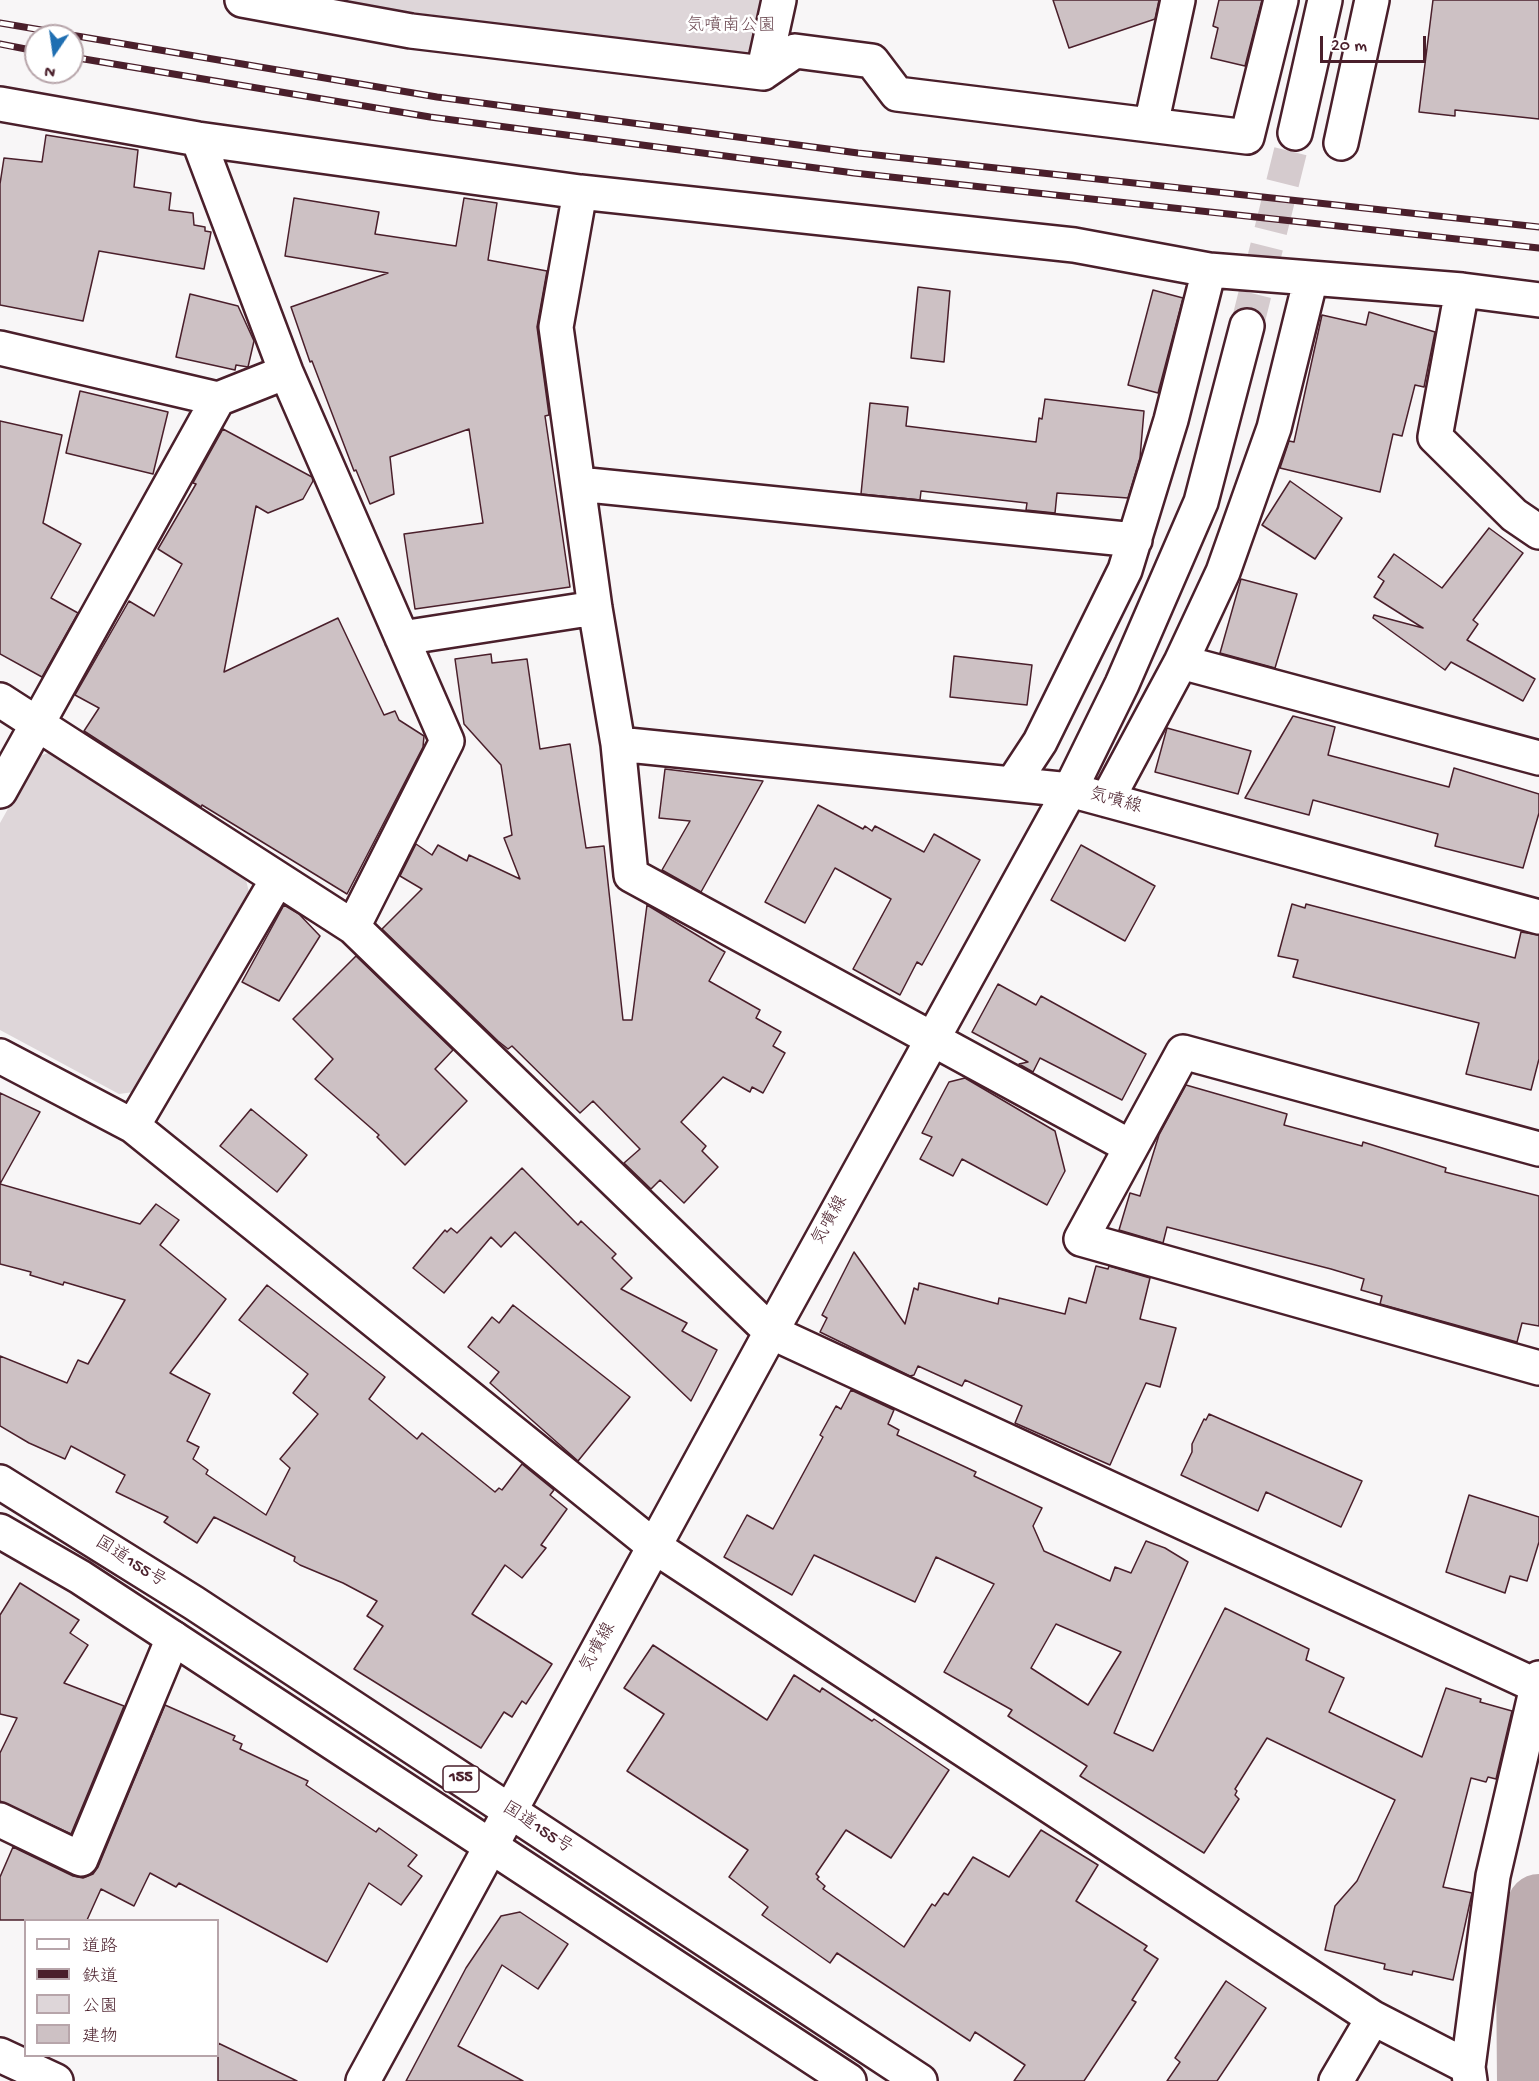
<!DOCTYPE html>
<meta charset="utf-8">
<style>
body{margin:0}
#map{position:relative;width:1539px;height:2081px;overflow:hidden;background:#f8f6f7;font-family:"Gochi Hand","Klee One",sans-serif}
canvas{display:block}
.legend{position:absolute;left:24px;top:1919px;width:195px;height:138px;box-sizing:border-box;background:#fff;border:2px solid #b7a5aa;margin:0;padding:8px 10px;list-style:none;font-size:18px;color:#4a1f2b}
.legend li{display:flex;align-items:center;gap:12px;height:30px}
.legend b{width:30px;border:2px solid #b7a5aa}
.north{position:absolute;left:24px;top:24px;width:60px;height:60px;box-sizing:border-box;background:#fff;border:2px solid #b7a5aa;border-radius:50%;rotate:193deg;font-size:16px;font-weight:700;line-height:24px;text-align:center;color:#4a1f2b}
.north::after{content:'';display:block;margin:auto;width:21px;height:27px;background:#1f6fb2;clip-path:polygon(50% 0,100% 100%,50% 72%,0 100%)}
.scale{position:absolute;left:1320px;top:36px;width:106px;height:27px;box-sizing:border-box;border:3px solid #4a1f2b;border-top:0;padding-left:8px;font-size:18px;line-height:21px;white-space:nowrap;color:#4a1f2b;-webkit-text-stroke:4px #fff;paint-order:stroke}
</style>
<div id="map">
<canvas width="1539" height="2081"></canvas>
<ul class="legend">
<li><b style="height:8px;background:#fff"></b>道路</li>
<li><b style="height:8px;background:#4a1f2b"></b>鉄道</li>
<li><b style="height:16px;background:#ded6d9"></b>公園</li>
<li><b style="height:16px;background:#cdc1c4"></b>建物</li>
</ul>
<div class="north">N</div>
<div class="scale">20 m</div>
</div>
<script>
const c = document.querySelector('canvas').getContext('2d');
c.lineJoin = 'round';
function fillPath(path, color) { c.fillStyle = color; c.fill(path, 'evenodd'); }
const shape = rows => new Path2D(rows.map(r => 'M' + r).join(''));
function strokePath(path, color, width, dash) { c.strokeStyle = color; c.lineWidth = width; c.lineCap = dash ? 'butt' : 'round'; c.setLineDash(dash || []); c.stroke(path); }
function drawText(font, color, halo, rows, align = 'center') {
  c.font = font + ' "Gochi Hand","Klee One",sans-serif'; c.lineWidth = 5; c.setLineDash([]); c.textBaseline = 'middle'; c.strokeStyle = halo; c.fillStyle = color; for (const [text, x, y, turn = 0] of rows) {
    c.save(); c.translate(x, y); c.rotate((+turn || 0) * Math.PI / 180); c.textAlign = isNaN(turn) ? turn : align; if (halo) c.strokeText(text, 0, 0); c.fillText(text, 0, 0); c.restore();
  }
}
const green = shape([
 [350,0,766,0,757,48,743,56,350,4],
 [53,751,245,876,249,892,134,1092,119,1094,0,1030,0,823,37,757]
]);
const river = shape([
 [1529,2081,1528,1960,1539,1906]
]);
const building = shape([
 [1053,0,1159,0,1155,19,1069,48,1053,0],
 [1219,0,1262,0,1245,66,1211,58,1218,28,1213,26,1219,0],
 [1433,0,1539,0,1539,119,1455,110,1455,116,1419,112,1433,0],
 [46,135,138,150,134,187,171,193,169,210,193,213,194,225,205,227,205,231,211,232,204,269,99,251,83,321,0,305,0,184,4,158,42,162,46,135],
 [294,198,379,212,375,234,456,246,464,198,497,203,488,260,547,271,537,327,549,415,545,416,570,587,415,609,404,534,483,523,469,429,390,457,394,494,370,504,356,470,354,471,312,361,310,362,291,307,388,273,285,256,294,198],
 [918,287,950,291,944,362,911,358,918,287],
 [1153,290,1183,298,1158,393,1128,385,1153,290],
 [190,294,238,306,254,341,248,367,236,365,235,370,176,357,190,294],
 [1369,312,1435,332,1424,387,1415,385,1402,436,1393,434,1380,492,1280,468,1289,441,1294,442,1322,315,1366,325,1369,312],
 [80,391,168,412,153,474,66,453,80,391],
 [1045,399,1144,411,1140,458,1128,498,1057,493,1055,513,1026,510,1027,503,921,491,920,500,861,494,870,403,908,407,906,426,1036,442,1039,418,1042,419,1045,399],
 [0,421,62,435,43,523,81,544,51,598,78,613,42,677,0,654,0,421],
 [223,429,312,477,313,481,303,499,268,513,256,506,224,672,338,618,384,715,395,711,399,720,424,736,423,747,347,894,202,805,201,807,84,731,99,708,75,695,129,601,154,616,182,564,158,549,196,484,193,483,223,429],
 [1290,481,1342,518,1315,559,1262,525,1290,481],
 [1489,528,1523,553,1473,620,1478,624,1467,640,1535,679,1523,701,1451,662,1445,670,1373,618,1374,615,1423,628,1374,597,1384,581,1378,577,1394,554,1442,588,1489,528],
 [1241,579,1297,594,1275,668,1220,653,1241,579],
 [491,654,492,663,527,659,540,749,570,744,586,848,604,846,623,1020,632,1020,647,905,725,952,709,981,760,1010,756,1018,781,1032,773,1046,785,1053,763,1093,752,1087,750,1092,723,1077,681,1122,706,1146,702,1151,718,1167,684,1203,660,1180,651,1189,624,1163,640,1149,593,1101,580,1113,512,1046,508,1049,498,1041,382,929,422,889,400,876,416,844,432,855,438,845,467,861,469,855,520,879,504,838,512,835,501,765,464,724,455,659,491,654],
 [954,656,1032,665,1027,705,950,697,954,656],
 [1293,716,1335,727,1328,755,1449,787,1454,768,1539,794,1539,813,1523,868,1435,846,1438,834,1313,800,1309,815,1245,798,1293,716],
 [1167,728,1251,751,1238,794,1155,772,1167,728],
 [665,769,763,781,701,892,662,870,690,821,659,818,665,769],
 [818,805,863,829,865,826,872,831,875,826,924,852,934,834,980,860,922,965,917,962,900,995,853,969,891,899,835,868,805,923,765,902,818,805],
 [1081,845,1155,886,1125,941,1051,900,1081,845],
 [1292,904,1305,908,1306,904,1515,958,1521,932,1539,935,1539,1059,1531,1090,1466,1074,1479,1023,1293,977,1298,960,1278,956,1292,904],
 [284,905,299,914,320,936,279,1001,242,982,284,905],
 [356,956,453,1050,435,1069,467,1101,405,1165,377,1137,379,1135,315,1079,333,1059,293,1019,356,956],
 [998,984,1036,1005,1041,996,1146,1054,1122,1100,1040,1058,1033,1072,1019,1064,1028,1062,972,1032,998,984],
 [965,1078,1055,1131,1065,1171,1047,1205,962,1159,953,1176,920,1159,932,1137,922,1133,949,1082,965,1078],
 [1186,1085,1287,1114,1284,1125,1362,1146,1363,1142,1446,1168,1445,1172,1539,1196,1539,1326,1522,1323,1517,1342,1380,1304,1382,1296,1361,1290,1364,1279,1331,1269,1167,1227,1163,1243,1119,1230,1130,1193,1140,1196,1159,1135,1186,1085],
 [0,1093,40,1112,0,1184,140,1224,156,1204,179,1220,160,1245,226,1299,170,1373,210,1394,187,1441,199,1447,193,1459,208,1470,206,1474,266,1515,290,1468,280,1459,318,1414,293,1393,308,1374,239,1320,267,1285,385,1377,369,1399,417,1439,422,1433,495,1492,499,1488,502,1490,522,1464,554,1490,550,1495,567,1509,541,1545,546,1548,522,1578,505,1565,472,1614,552,1664,526,1704,522,1701,512,1717,504,1712,481,1748,354,1669,383,1626,367,1616,377,1601,343,1583,300,1565,294,1561,295,1557,214,1517,197,1543,164,1522,168,1517,116,1492,125,1475,71,1446,65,1459,29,1443,0,1426,0,1356,67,1383,78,1360,88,1364,125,1300,64,1282,63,1285,30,1275,31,1272,0,1264,0,1093],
 [251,1109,307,1155,277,1192,220,1146,251,1109],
 [522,1168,578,1225,581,1221,616,1254,612,1258,632,1278,621,1289,687,1323,682,1331,717,1350,691,1401,515,1232,501,1247,491,1237,444,1293,413,1268,445,1230,447,1232,451,1228,457,1233,522,1168],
 [854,1252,905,1324,914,1288,918,1290,919,1283,998,1304,999,1298,1065,1314,1069,1298,1086,1303,1096,1266,1108,1269,1109,1266,1150,1278,1140,1319,1176,1328,1160,1387,1146,1383,1110,1465,1015,1423,1022,1406,965,1380,962,1386,918,1366,914,1375,910,1376,820,1332,827,1318,822,1315,854,1252],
 [513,1305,630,1397,578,1461,490,1383,499,1372,468,1347,492,1317,499,1323,513,1305],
 [851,1390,894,1410,888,1424,899,1430,897,1435,976,1472,974,1476,1042,1508,1033,1526,1044,1551,1110,1581,1115,1567,1131,1573,1146,1541,1165,1548,1188,1562,1114,1733,1153,1751,1225,1608,1309,1649,1306,1660,1344,1678,1329,1712,1422,1757,1446,1688,1481,1699,1480,1702,1512,1711,1496,1779,1488,1777,1486,1782,1471,1778,1443,1887,1472,1893,1453,1980,1413,1971,1412,1975,1384,1969,1385,1964,1325,1950,1335,1906,1357,1881,1395,1800,1267,1738,1235,1789,1237,1791,1235,1795,1239,1799,1204,1853,1080,1776,1087,1766,1008,1716,1012,1710,944,1672,994,1584,936,1557,915,1602,814,1555,792,1595,724,1557,747,1515,773,1529,823,1437,820,1435,836,1406,841,1409,851,1390],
 [1056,1624,1121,1652,1088,1705,1031,1668,1056,1624],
 [1209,1414,1362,1481,1341,1527,1266,1492,1258,1511,1181,1475,1192,1452,1192,1444,1204,1419,1206,1420,1209,1414],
 [1469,1495,1539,1517,1539,1542,1527,1581,1510,1576,1505,1593,1446,1572,1469,1495],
 [20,1583,79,1620,70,1633,88,1645,64,1683,124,1706,71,1834,0,1801,0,1753,17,1718,0,1714,0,1615,20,1583],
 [653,1645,767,1720,794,1675,820,1692,822,1688,872,1721,874,1719,949,1770,891,1858,846,1830,816,1874,819,1877,817,1879,825,1886,823,1889,904,1947,932,1904,935,1906,944,1893,948,1895,973,1857,1009,1877,1041,1830,1098,1865,1076,1901,1147,1946,1144,1950,1158,1959,1132,2000,1136,2002,1084,2081,1014,2081,1025,2065,975,2032,970,2041,837,1953,830,1963,762,1915,768,1907,729,1877,748,1850,627,1771,664,1714,624,1688,653,1645],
 [165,1705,235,1736,233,1740,242,1744,240,1749,308,1781,306,1785,376,1832,379,1828,417,1855,408,1866,422,1876,401,1905,369,1883,327,1962,179,1883,176,1887,150,1873,134,1906,101,1889,87,1920,0,1920,0,1877,13,1847,73,1876,83,1878,93,1874,98,1867,165,1705],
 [520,1912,568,1944,538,1989,502,1965,458,2046,523,2081,406,2081,466,1968,501,1916,520,1912],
 [1226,1981,1266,2008,1217,2081,1167,2081,1180,2062,1175,2058,1226,1981],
 [218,2043,297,2081,218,2081,218,2043]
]);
const minorTunnel = shape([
 [1247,326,1295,133]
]);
const minor = shape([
 [242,0,411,31,763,73,795,51,872,61,897,94,1247,137,1281,0],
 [763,73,779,0],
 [0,104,198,139,580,192,1074,245,1209,270,1462,290,1539,300],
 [1151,125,1178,0],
 [1295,133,1325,0],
 [198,139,286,372,447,741,353,927],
 [1341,143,1372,0],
 [580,192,556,327,595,608,618,744,631,875,1131,1147],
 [1462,290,1435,437,1514,515,1539,532],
 [0,348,218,399],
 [578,484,1135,540],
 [402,638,595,608],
 [1181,662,1539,758],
 [0,700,353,927,771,1332,1537,1686],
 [618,744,1070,790,1539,917],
 [1013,783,1040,742,1125,570,1171,420,1209,270],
 [0,791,218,399,286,372],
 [1107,800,1181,662,1223,572,1274,428,1311,278],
 [0,1056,133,1126,655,1547,1373,2018,1468,2067],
 [133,1126,277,880],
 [1539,1149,1183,1052,1081,1239,1539,1368],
 [0,1820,81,1859,173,1638],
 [0,2055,56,2081],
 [363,2081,771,1332,1070,790,1122,684,1201,502,1247,326],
 [1336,2081,1373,2018],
 [1470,2081,1468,2067,1493,1876,1539,1678]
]);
const highway = shape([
 [0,1482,194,1603,920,2081],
 [0,1531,80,1577,849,2081]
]);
const rail = shape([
 [0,23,437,97,858,153,1539,227],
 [0,44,36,51],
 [72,57,430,117,854,173,1539,248]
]);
const shields = [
 [461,1779,36]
];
const shieldNames = [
 ["155",461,1779]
];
const parkNames = [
 ["気噴南公園",731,27]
];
const streetNames = [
 ["気噴線",1115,802,15],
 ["気噴線",831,1221,-61],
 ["国道155号",130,1563,32],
 ["気噴線",599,1648,-61],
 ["国道155号",537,1829,33]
];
fillPath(green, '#ded6d9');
strokePath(river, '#bdadb0', 64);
fillPath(building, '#cdc1c4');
strokePath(building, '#4a1f2b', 1.5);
strokePath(minorTunnel, '#d5cbce', 33, [33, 16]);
strokePath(minor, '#4a1f2b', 38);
strokePath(highway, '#4a1f2b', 38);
strokePath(minor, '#fff', 33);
strokePath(highway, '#fff', 33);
strokePath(rail, '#4a1f2b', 7);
strokePath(rail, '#fff', 4.5, [14]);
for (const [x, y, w] of shields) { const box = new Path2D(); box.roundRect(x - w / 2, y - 13, w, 26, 4.5); c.fillStyle = '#fff'; c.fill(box); strokePath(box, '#4a1f2b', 1.5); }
drawText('bold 16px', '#4a1f2b', null, shieldNames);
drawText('18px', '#6f4d56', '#fff', parkNames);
drawText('18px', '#4a1f2b', '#fff', streetNames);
</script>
